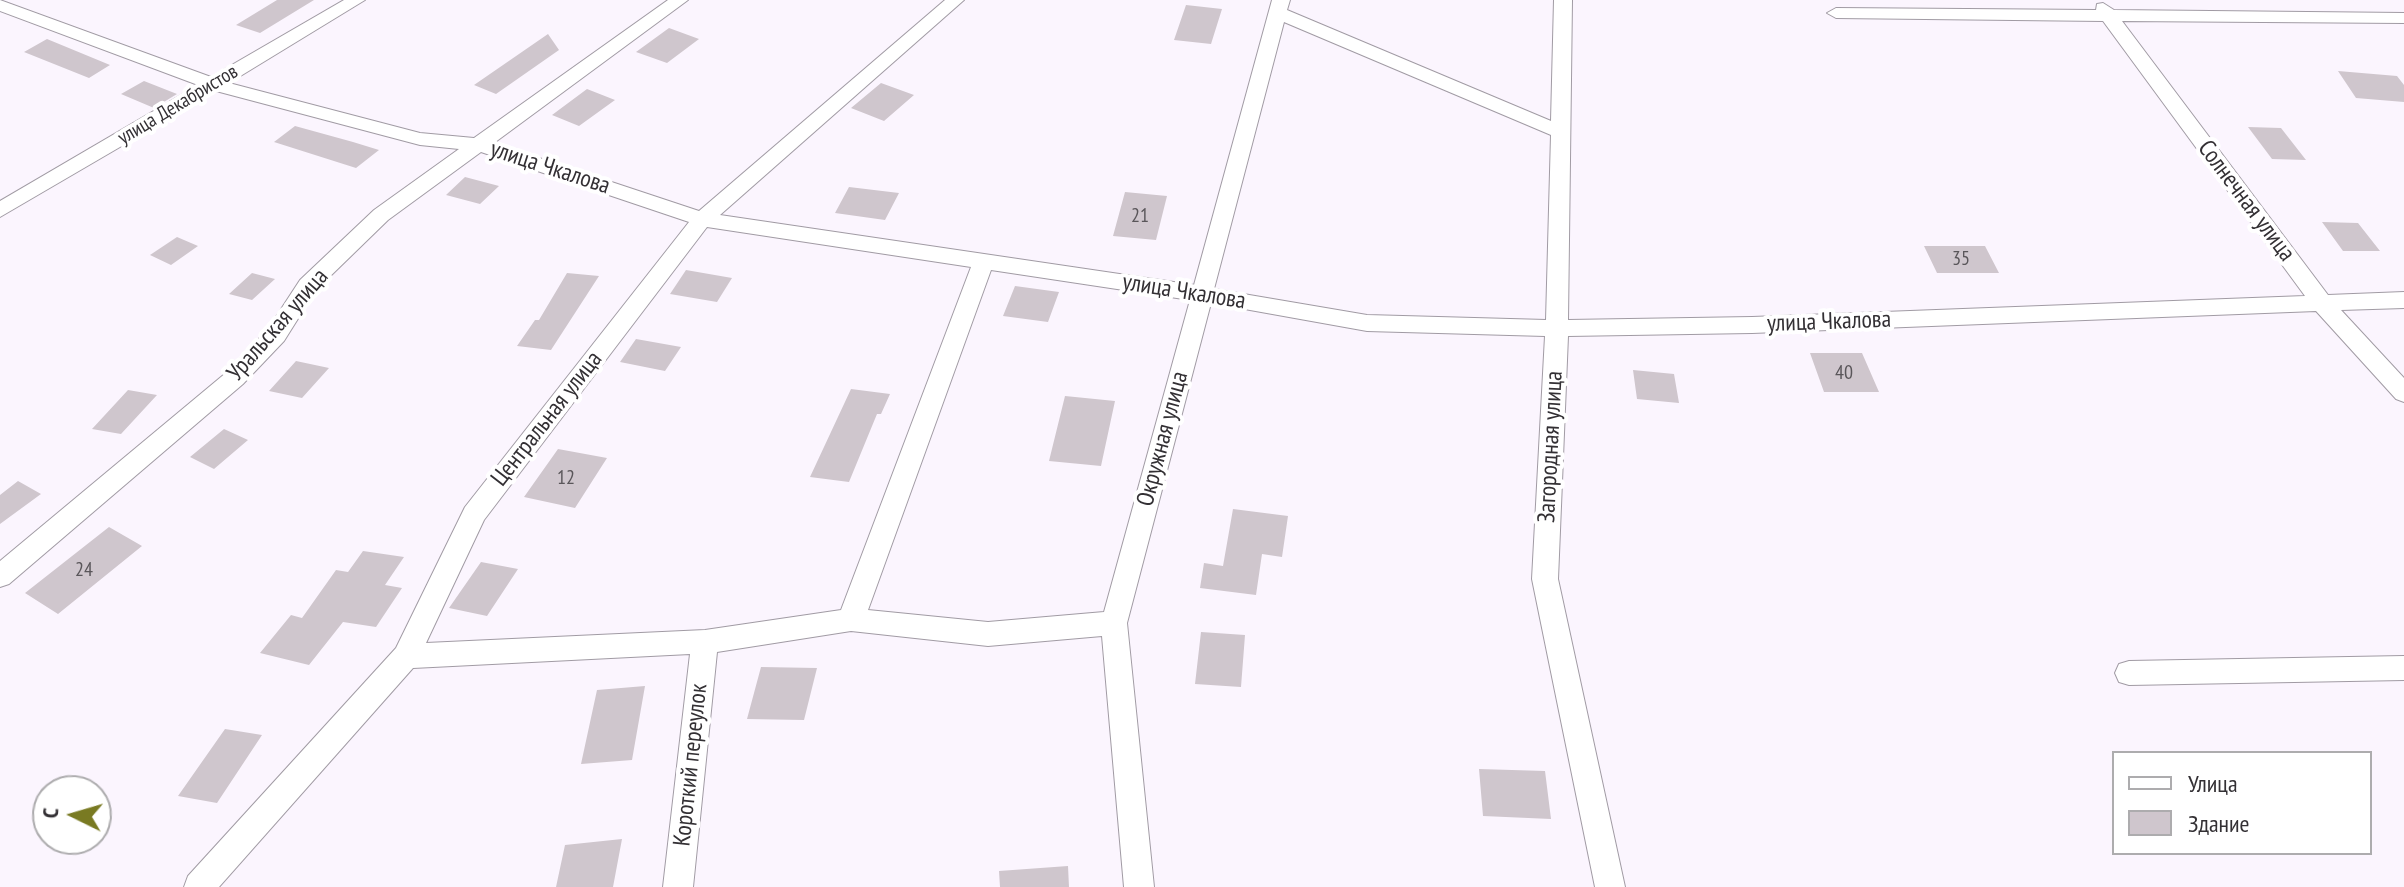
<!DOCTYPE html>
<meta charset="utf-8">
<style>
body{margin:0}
#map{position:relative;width:2404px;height:887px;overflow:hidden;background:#fbf5fe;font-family:"PT Sans Narrow",sans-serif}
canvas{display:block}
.legend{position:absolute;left:2112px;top:751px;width:260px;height:104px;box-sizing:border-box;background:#fff;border:2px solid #adacae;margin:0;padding:10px 14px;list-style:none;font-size:24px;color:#333034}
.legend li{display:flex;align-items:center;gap:16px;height:40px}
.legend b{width:40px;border:2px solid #adacae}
.north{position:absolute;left:32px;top:775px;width:80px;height:80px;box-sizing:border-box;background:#fff;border:2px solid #adacae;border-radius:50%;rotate:275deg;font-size:22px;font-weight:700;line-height:32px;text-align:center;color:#333034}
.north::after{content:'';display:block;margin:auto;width:28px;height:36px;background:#797a22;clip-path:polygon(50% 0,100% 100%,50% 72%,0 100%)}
</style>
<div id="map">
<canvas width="2404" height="887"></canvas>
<ul class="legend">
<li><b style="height:10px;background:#fff"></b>Улица</li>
<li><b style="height:22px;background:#cfc6cd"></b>Здание</li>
</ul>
<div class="north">С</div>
</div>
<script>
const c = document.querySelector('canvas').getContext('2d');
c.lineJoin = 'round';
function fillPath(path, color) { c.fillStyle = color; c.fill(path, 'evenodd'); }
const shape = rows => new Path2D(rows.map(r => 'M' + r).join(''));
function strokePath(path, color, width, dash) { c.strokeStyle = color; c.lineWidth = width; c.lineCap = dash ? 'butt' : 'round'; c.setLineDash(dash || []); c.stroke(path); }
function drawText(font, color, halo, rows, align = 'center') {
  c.font = font + ' "PT Sans Narrow",sans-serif'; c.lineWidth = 8; c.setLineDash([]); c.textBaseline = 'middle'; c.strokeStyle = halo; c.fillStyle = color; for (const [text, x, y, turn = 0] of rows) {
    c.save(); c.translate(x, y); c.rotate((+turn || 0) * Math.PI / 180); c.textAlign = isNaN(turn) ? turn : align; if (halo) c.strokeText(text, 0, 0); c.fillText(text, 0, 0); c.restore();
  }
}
const building = shape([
 [277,0,314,0,260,33,236,25],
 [1186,5,1222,9,1211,44,1174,40],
 [669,28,699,39,667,63,636,52],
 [548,34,559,50,496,94,474,85],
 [47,39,110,65,89,78,24,52],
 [2338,71,2397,76,2404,85,2404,102,2356,98],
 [144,81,177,94,154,108,121,94],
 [881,83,914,95,884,121,851,108],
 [587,89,615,100,579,126,552,115],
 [295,126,353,142,379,150,356,168,274,142],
 [2248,127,2281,128,2306,160,2272,159],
 [465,177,499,186,480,204,446,195],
 [849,187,899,193,885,220,835,213],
 [1125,192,1167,196,1156,240,1113,236],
 [2322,222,2358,223,2380,251,2343,251],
 [177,237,198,246,171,265,150,255],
 [1924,246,1985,246,1999,273,1937,273],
 [686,270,732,278,717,302,670,294],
 [252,273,275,279,252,300,229,294],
 [567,273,599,276,551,350,517,346,535,320,539,320],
 [1015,286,1059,292,1048,322,1003,316],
 [636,339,681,347,665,371,620,362],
 [1810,353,1862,353,1879,392,1824,392],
 [296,361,329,368,302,398,269,391],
 [1633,370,1674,374,1679,403,1637,399],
 [851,389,890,394,881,414,877,414,849,482,810,477],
 [128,390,157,395,121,434,92,429],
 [1065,396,1115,401,1101,466,1049,461],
 [224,429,248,440,214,469,190,457],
 [558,449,607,458,575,508,524,497],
 [18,481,41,494,0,524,0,495],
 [1233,509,1288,516,1282,557,1262,554,1256,595,1200,588,1204,563,1223,566],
 [109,527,142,546,58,614,25,593],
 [363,551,404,557,385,585,402,588,376,627,343,622,309,665,260,653,291,615,302,618,336,570,348,572],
 [481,562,518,569,487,616,449,608],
 [1201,632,1245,635,1241,687,1195,684],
 [761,667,817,668,804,720,747,719],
 [645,686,632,760,581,764,597,690],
 [225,729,262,735,217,803,178,796],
 [1479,769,1545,771,1551,819,1483,816],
 [622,839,613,887,556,887,565,845],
 [1068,866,1069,887,1000,887,999,871]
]);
const minor = shape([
 [0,0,211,77,344,0,365,0,229,83,420,133,474,138,668,0,688,0,494,143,699,211,945,0,964,0,720,215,1194,285,1272,0,1290,0,1287,10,1551,121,1554,0,1572,0,1568,320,1752,317,2305,296,2103,21,1836,18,1827,13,1836,8,2096,10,2097,4,2103,3,2114,10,2404,13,2404,23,2122,21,2328,295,2404,292,2404,308,2341,310,2404,378,2404,402,2396,399,2316,311,1752,333,1568,336,1558,579,1625,887,1595,887,1532,579,1545,336,1367,331,1211,303,1127,623,1154,887,1124,887,1102,636,988,646,851,631,717,652,693,887,663,887,690,654,413,668,219,887,184,887,188,876,396,648,465,507,689,222,481,152,388,220,316,290,284,341,243,384,9,584,0,587,0,561,227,372,268,329,300,280,374,210,459,149,420,145,216,91,0,217,0,201,198,85,0,11,0,0],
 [1284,22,1551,135,1546,320,1367,315,1214,289,1284,22],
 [707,227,971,267,841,610,705,630,426,643,484,520,707,227],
 [991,270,1190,300,1104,612,988,622,868,610,991,270],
 [2404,656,2404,680,2129,685,2119,682,2115,673,2119,664,2129,661,2404,656]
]);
const farStreetnames = [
 ["улица Декабристов",178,105,-31]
];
const numberNames = [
 ["21",1140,216],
 ["35",1961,259],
 ["40",1844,373],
 ["12",566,478],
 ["24",84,570]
];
const streetNames = [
 ["улица Чкалова",550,168,18],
 ["Солнечная улица",2246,201,53],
 ["улица Чкалова",1184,292,9],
 ["улица Чкалова",1829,322,-2],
 ["Уральская улица",278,325,-49],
 ["Центральная улица",547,419,-52],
 ["Окружная улица",1163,439,-75],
 ["Загородная улица",1551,447,-87],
 ["Короткий переулок",691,765,-84]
];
fillPath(building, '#cfc6cd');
strokePath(minor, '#a19ba4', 2);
fillPath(minor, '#fff');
drawText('20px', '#333034', '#fff', farStreetnames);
drawText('20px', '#5a565a', null, numberNames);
drawText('24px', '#333034', '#fff', streetNames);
</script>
